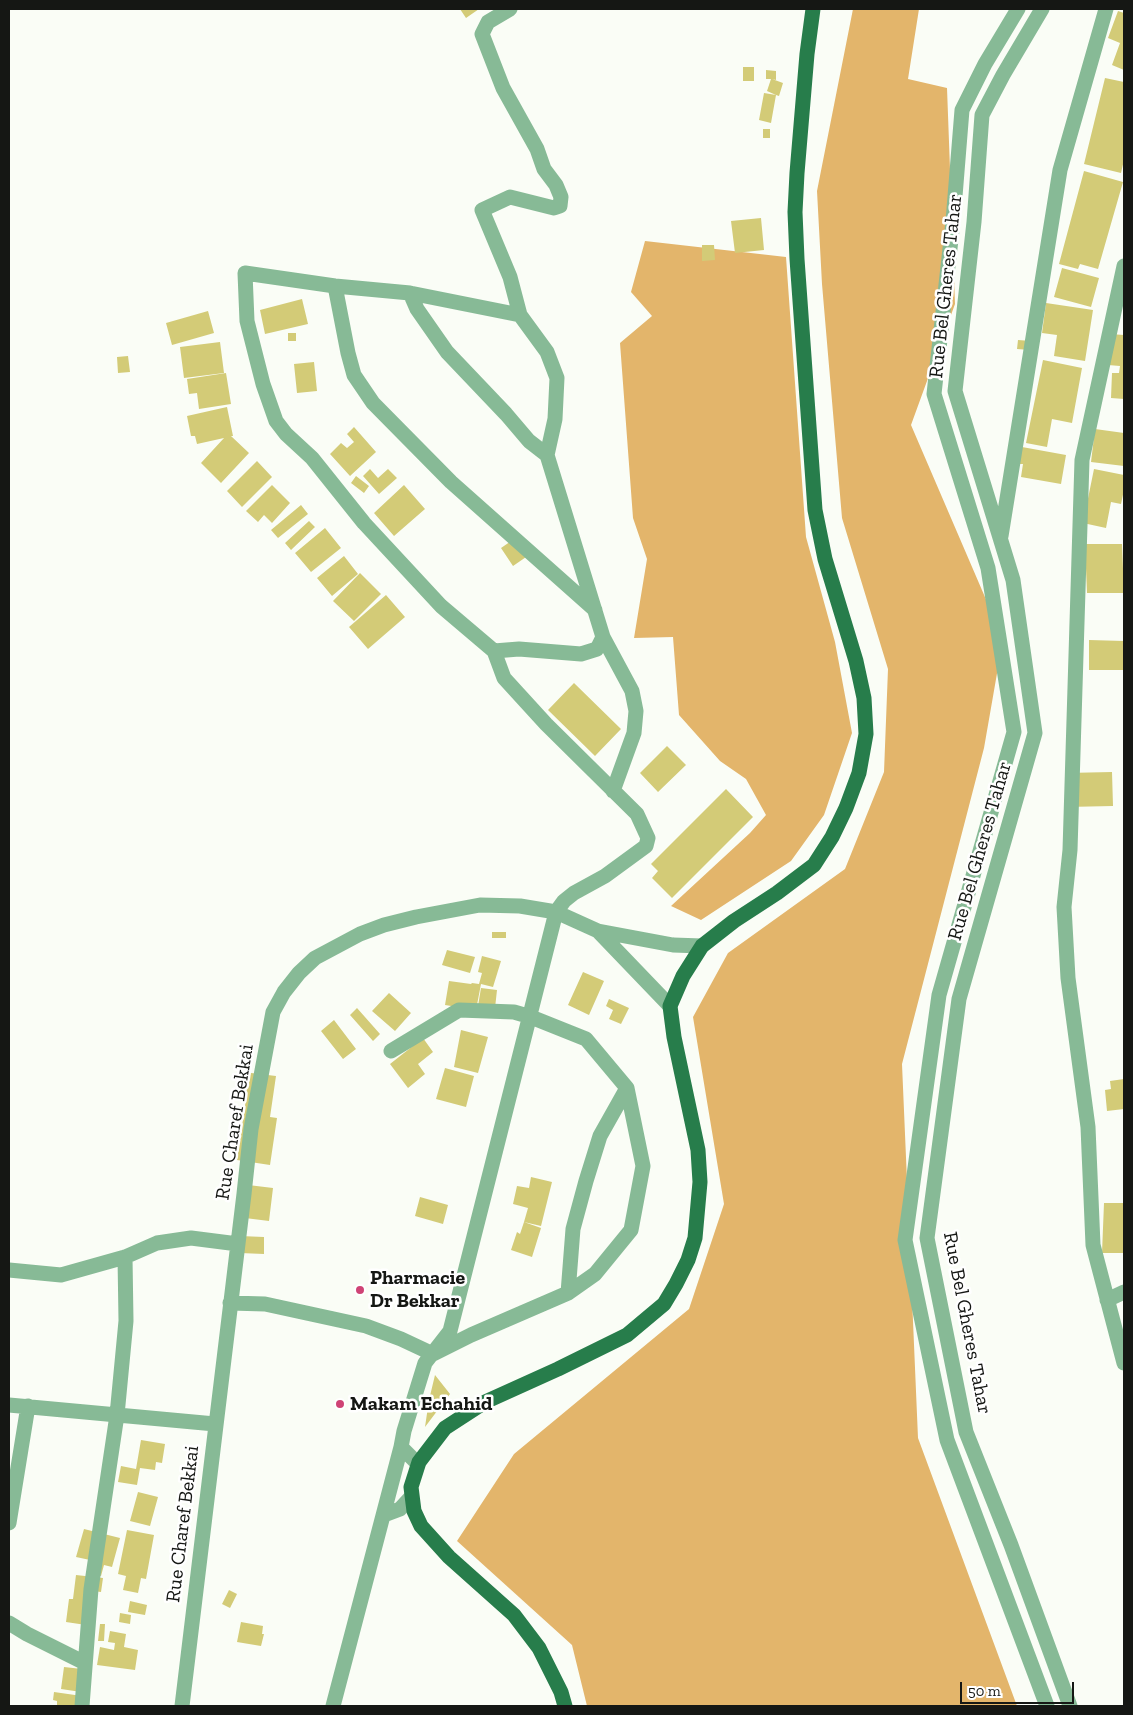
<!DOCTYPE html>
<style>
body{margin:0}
#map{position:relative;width:1133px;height:1715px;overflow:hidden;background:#fafdf6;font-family:"Zilla Slab",serif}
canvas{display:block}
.frame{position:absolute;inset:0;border:10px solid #151714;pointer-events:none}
.scale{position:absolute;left:960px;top:1682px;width:114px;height:22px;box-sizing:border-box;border:2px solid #151714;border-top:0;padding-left:6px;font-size:15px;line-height:18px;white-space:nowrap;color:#151714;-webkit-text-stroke:4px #fff;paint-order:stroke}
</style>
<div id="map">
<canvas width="1133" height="1715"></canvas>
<div class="frame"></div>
<div class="scale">50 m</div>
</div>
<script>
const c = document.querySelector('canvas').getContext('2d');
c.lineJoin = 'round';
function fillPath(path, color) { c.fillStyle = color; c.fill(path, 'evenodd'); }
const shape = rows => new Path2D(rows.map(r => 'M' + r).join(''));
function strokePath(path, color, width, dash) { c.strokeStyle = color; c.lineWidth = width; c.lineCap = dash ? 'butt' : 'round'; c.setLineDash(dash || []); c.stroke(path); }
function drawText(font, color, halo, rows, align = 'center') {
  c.font = font + ' "Zilla Slab",serif'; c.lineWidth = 5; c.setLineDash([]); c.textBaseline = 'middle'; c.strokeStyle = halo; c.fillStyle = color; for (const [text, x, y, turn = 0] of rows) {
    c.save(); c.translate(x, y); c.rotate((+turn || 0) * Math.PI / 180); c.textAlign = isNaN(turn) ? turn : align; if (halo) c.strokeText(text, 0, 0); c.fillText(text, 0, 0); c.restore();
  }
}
const forest = shape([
 [853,9,919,9,908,79,947,88,955,304,911,425,1003,639,984,748,902,1064,918,1438,1017,1706,587,1706,572,1645,457,1541,514,1454,689,1309,724,1204,693,1017,728,953,845,869,884,772,888,669,842,518,822,284,817,191],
 [645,241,786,257,806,537,835,642,852,733,824,815,791,861,701,920,671,906,750,833,766,815,746,779,720,761,679,715,673,637,634,638,647,559,633,518,620,343,652,316,631,292]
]);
const building = shape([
 [460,9,479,9,466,18],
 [1118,11,1124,13,1124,70,1112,65,1120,43,1108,38],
 [743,67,754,67,754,81,743,81],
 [766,70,776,71,776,80,772,79,783,83,779,96,776,95,771,123,759,120,764,93,776,95,767,91,771,79,766,79],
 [1105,78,1124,82,1124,160,1121,173,1084,164],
 [763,129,770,129,770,138,763,138],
 [1084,171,1123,182,1098,269,1080,264,1078,269,1059,264],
 [761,218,764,250,735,253,731,221],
 [702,245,714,245,715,260,702,261],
 [1062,268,1099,278,1091,307,1054,297],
 [302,299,308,324,265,334,260,310],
 [1046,303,1093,310,1085,361,1054,356,1057,335,1042,333],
 [208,311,214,333,172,345,166,323],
 [288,333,296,333,296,341,288,341],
 [1110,334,1124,335,1124,399,1111,398,1112,373,1119,373,1120,366,1108,365],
 [1018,340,1031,341,1030,350,1017,349],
 [220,342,224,373,184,378,180,347],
 [128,356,130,372,118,373,117,357],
 [1043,360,1082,368,1072,423,1052,419,1047,447,1026,443],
 [314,362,317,391,297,393,294,364],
 [226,373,231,404,199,409,197,393,189,394,187,379],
 [227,407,233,436,231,436,249,453,221,483,201,463,224,438,197,444,195,436,191,436,187,416],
 [354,427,376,452,350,476,330,454,341,443,347,448,354,442,347,434],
 [1095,429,1124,433,1124,466,1091,462],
 [1022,447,1066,455,1061,484,1021,477,1023,464,1019,464],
 [257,461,272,477,242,507,227,491],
 [370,469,378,478,388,469,397,478,379,494,363,476],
 [1094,469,1124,475,1124,490,1121,504,1111,502,1106,528,1083,523],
 [356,476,369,486,364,493,351,483],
 [272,485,290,503,272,523,264,515,258,522,246,511],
 [404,485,425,509,394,536,374,513],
 [301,505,308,514,278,538,271,530],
 [309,521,315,527,291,550,285,543],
 [325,528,341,548,311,572,295,553],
 [517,537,529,555,513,566,501,548],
 [1085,544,1122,544,1124,593,1087,593],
 [344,556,358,574,332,596,317,578],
 [360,573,381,594,354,621,333,601],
 [386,595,405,617,368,649,349,627],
 [1089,640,1124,641,1124,670,1089,670],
 [574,683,621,729,595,756,548,710],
 [667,746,686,765,658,792,640,773],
 [1112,772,1113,806,1066,807,1066,773],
 [726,789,753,817,672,898,652,878,658,871,651,864],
 [492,932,506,932,506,938,492,938],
 [447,950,475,957,470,973,442,965],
 [482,956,501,961,493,987,481,984,476,1010,445,1005,449,981,471,984,472,983,479,984,482,973,478,972],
 [583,972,604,981,589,1015,568,1005],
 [481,988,497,990,495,1008,478,1006],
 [389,993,411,1013,395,1031,372,1011],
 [609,999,629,1008,621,1024,609,1019,613,1010,606,1006],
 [357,1008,380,1034,373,1041,350,1015],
 [334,1020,356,1049,343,1059,321,1031],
 [461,1030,488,1037,478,1073,454,1067],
 [423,1038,433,1052,418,1064,425,1074,408,1088,390,1064],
 [445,1068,474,1076,466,1107,436,1099],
 [243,1072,276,1076,270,1117,277,1118,270,1165,237,1160,246,1099,239,1098],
 [1124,1079,1124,1109,1107,1111,1105,1090,1111,1089,1110,1081],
 [531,1177,552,1182,541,1226,524,1222,528,1208,513,1204,517,1186,529,1188],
 [240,1184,273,1188,269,1221,237,1217],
 [420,1197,448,1205,443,1224,415,1216],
 [1104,1203,1124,1203,1124,1253,1102,1253],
 [524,1222,541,1228,532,1257,511,1250,517,1232,520,1234],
 [240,1236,264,1237,264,1254,240,1253],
 [435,1375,450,1394,425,1427,429,1400],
 [141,1440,165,1444,162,1463,156,1462,155,1470,140,1468,137,1485,118,1482,121,1466,136,1469],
 [138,1492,158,1497,150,1526,130,1521],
 [84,1529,120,1538,112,1567,104,1565,101,1576,87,1572,90,1560,76,1557],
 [127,1530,154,1535,146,1579,141,1578,138,1593,123,1590,126,1576,118,1574],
 [76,1575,103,1578,101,1592,93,1591,86,1625,66,1622,69,1599,73,1599],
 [229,1590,237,1594,230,1608,222,1604],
 [130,1601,147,1605,145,1615,128,1612],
 [120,1613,131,1615,130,1624,119,1622],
 [241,1622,263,1626,262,1634,264,1634,261,1646,237,1642],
 [100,1624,105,1624,104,1641,98,1641],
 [110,1631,126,1634,124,1647,138,1650,135,1670,97,1665,100,1647,114,1650,115,1643,108,1642],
 [64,1667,91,1670,88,1693,61,1689],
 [54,1692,89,1697,88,1706,57,1706,57,1701,53,1700]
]);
const minor = shape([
 [510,9,488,22,482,34,503,88,537,149,544,169,556,185,561,197,560,206,554,208,510,197,482,210,510,277,520,315],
 [1018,9,985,64,962,110,953,221,934,394,988,568,1014,732,939,995,905,1240,947,1440,1047,1706],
 [1042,9,1003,75,982,115,974,222,955,391,1013,580,1035,733,959,999,927,1238,966,1432,1011,1545,1070,1706],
 [1124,266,1082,460,1070,850,1064,907,1068,978,1088,1127,1093,1245,1124,1363],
 [335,286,348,353,354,375,373,403,451,482,595,610],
 [410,293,417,309,447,352,506,414,529,441,547,455],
 [1001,536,1060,170,1106,9],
 [603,637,632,691,636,711,634,733,613,791],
 [598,931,673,945,702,946],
 [9,1270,61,1275,125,1257,157,1243,191,1238,238,1244],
 [568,1293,573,1229,586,1181,600,1136,627,1088],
 [1107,1300,1124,1292],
 [230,1303,265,1304,366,1326,401,1339,433,1354,471,1335,568,1293,595,1274,631,1230,643,1166,627,1088,586,1039,531,1017,514,1012,459,1010,391,1051],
 [9,1405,215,1424],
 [418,1464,401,1447,404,1431,425,1363,450,1331,556,912,564,901,574,893,605,876,646,846,648,838,637,814,546,724,504,678,494,651,441,606,364,523,312,458,286,434,276,421,263,384,247,321,245,273,335,286,410,293,520,315,547,352,557,378,555,419,547,455,603,637,597,649,581,654,519,649,494,651],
 [384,1515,400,1509,411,1497],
 [9,1523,28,1406],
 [9,1623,27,1634,85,1663],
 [82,1706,91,1589,117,1415,126,1321,125,1257],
 [182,1706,244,1194,251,1129,273,1012,284,992,299,973,315,958,360,934,384,925,416,917,480,905,520,906,556,912,598,931,670,1006],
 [333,1706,401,1447]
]);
const primary = shape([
 [565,1706,561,1692,539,1648,514,1615,449,1557,421,1526,414,1511,411,1487,419,1462,445,1428,485,1402,558,1369,627,1335,664,1304,676,1284,688,1260,695,1238,700,1182,698,1150,674,1037,670,1006,683,976,702,946,734,921,777,893,814,865,832,837,846,808,859,773,866,734,864,698,856,661,825,559,815,510,797,259,795,212,797,173,807,54,813,9]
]);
const markers = [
 [360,1290,5,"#cf4375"],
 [340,1404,5,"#cf4375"]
];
const streetNames = [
 ["Rue Bel Gheres Tahar",946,286,-84],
 ["Rue Bel Gheres Tahar",980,851,-74],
 ["Rue Charef Bekkai",235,1122,-81],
 ["Rue Bel Gheres Tahar",967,1323,79],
 ["Rue Charef Bekkai",183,1524,-83]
];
const poiNames = [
 ["Pharmacie",370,1278],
 ["Dr Bekkar",370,1301],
 ["Makam Echahid",350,1404]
];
fillPath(forest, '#e3b56b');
fillPath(building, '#d3cb77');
strokePath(minor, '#87ba96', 15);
strokePath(primary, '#277d4b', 15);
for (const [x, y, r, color] of markers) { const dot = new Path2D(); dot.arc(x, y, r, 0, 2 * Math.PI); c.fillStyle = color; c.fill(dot); strokePath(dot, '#fff', 2); }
drawText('20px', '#151714', '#fff', streetNames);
drawText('bold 20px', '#151714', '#fff', poiNames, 'left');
</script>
